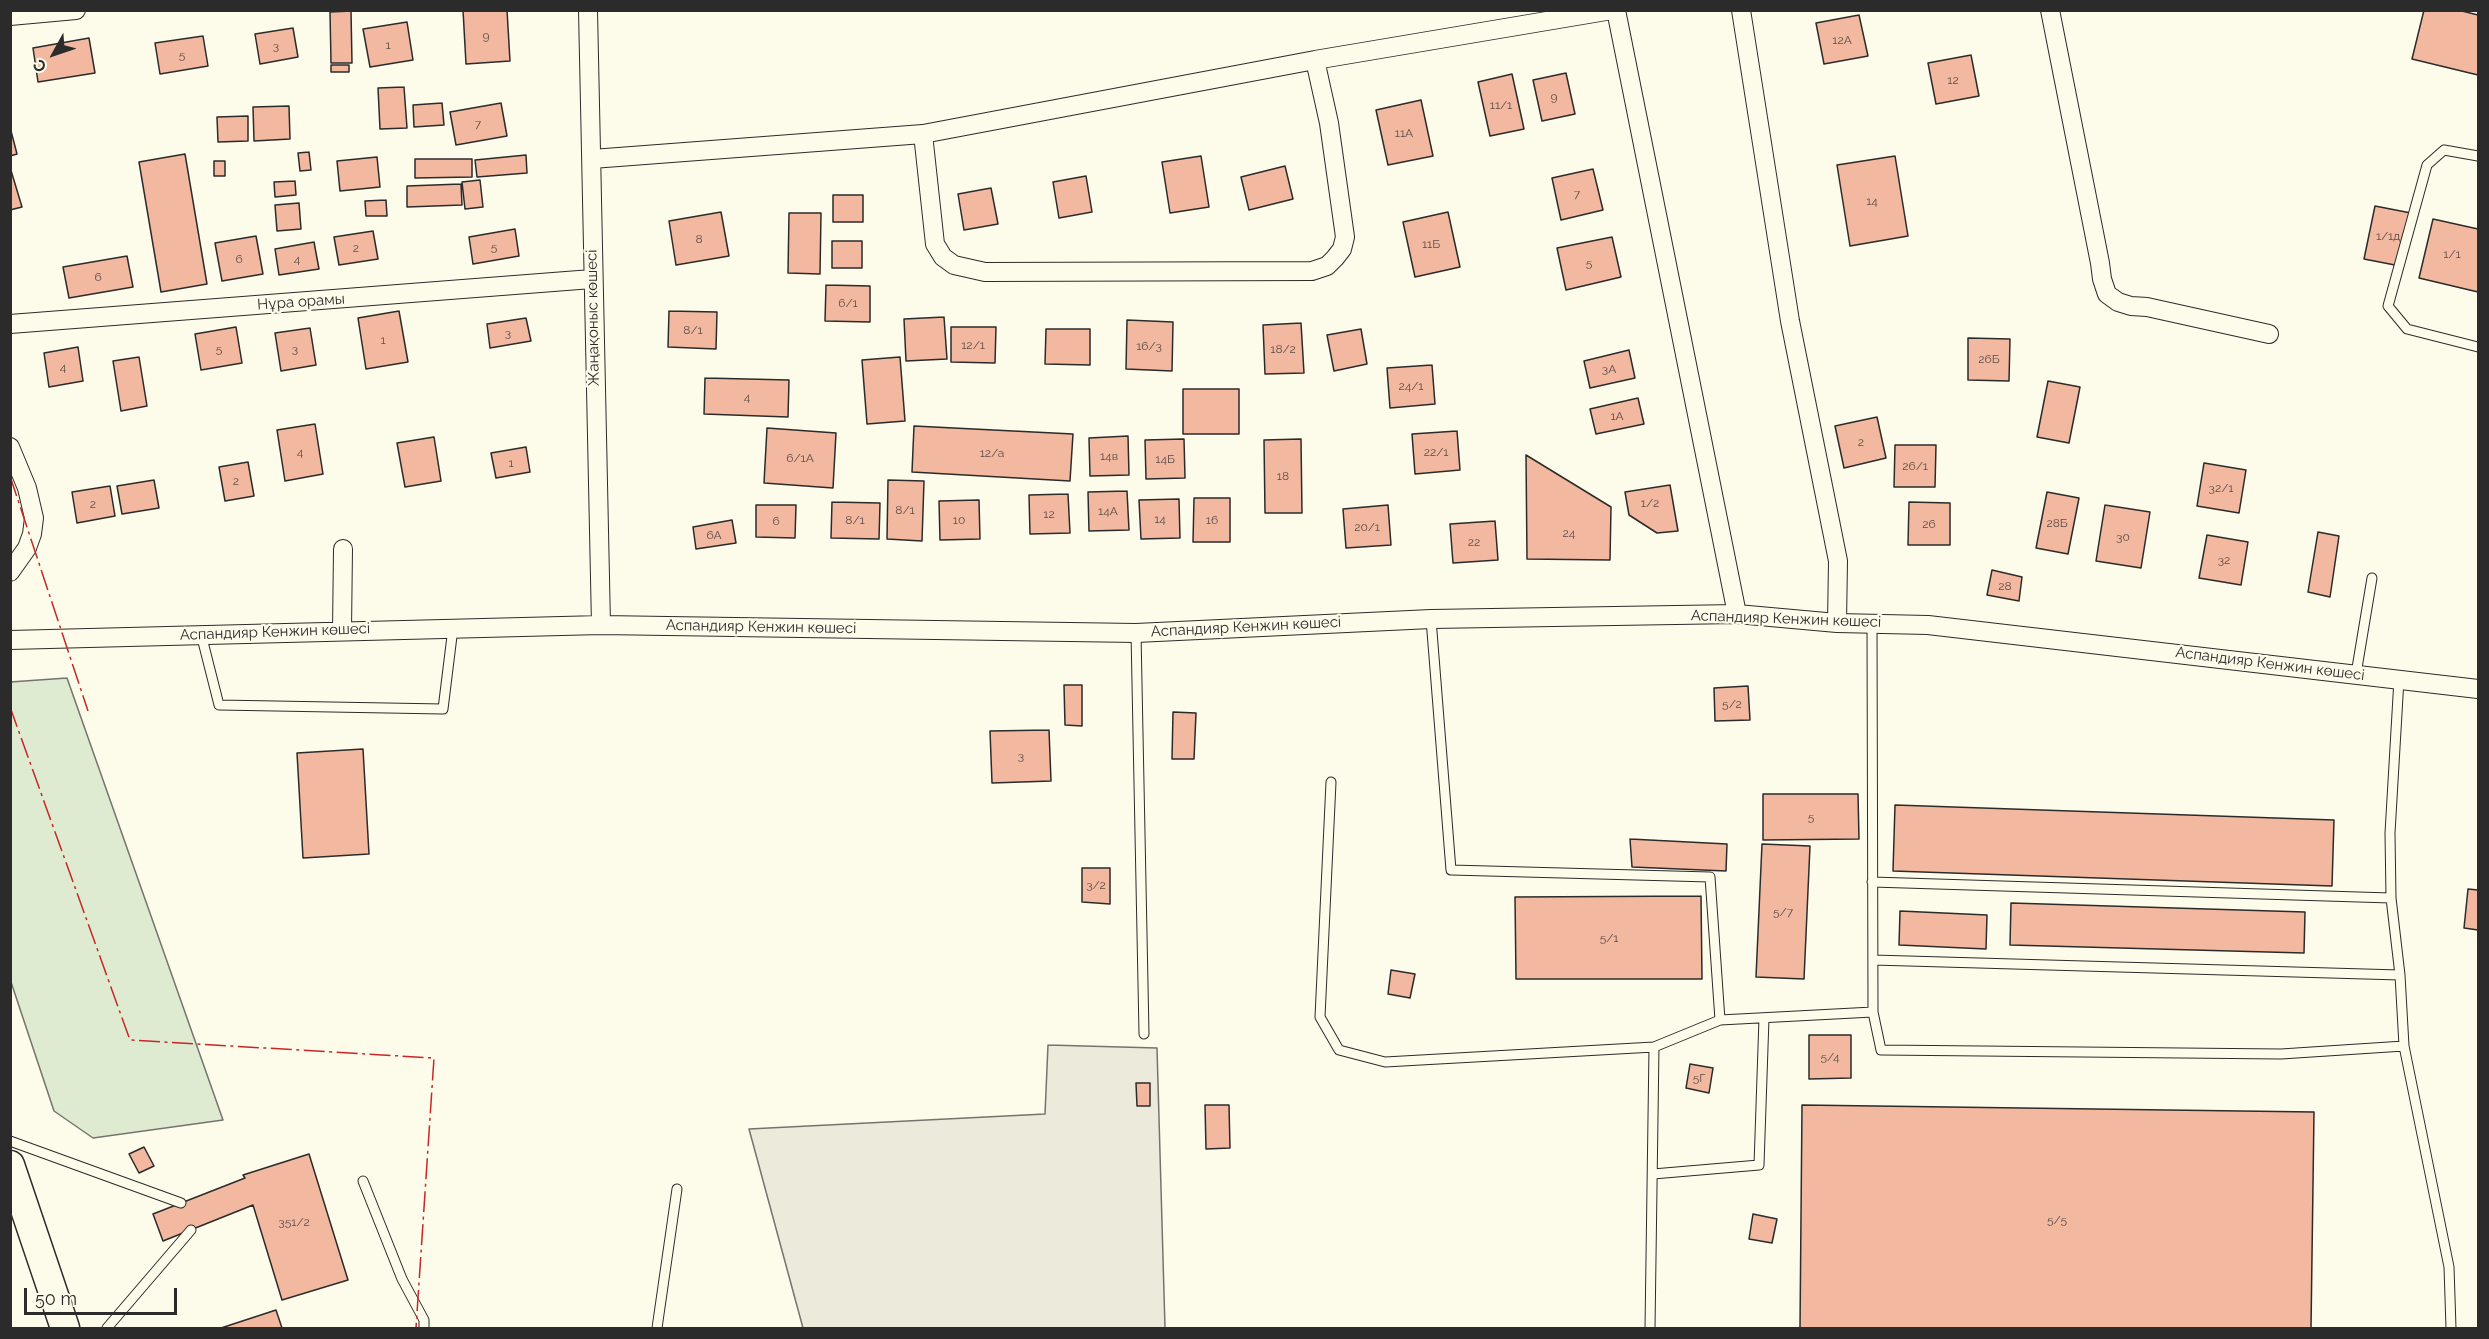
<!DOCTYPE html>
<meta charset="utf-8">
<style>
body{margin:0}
#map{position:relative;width:2489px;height:1339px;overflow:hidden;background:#fdfbea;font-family:Raleway,sans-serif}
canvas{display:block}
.frame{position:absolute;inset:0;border:12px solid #2b2b2b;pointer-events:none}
.north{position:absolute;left:24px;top:24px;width:60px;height:60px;-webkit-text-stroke:4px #fdfbea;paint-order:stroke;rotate:230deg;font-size:16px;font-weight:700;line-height:24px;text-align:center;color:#2b2b2b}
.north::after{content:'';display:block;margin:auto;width:21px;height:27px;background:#2b2b2b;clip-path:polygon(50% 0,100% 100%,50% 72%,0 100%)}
.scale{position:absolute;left:24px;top:1288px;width:153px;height:27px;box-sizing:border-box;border:3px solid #2b2b2b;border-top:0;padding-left:8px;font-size:18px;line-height:21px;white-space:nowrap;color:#2b2b2b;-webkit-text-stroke:4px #fdfbea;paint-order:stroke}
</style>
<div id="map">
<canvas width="2489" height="1339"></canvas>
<div class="frame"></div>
<div class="north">С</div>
<div class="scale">50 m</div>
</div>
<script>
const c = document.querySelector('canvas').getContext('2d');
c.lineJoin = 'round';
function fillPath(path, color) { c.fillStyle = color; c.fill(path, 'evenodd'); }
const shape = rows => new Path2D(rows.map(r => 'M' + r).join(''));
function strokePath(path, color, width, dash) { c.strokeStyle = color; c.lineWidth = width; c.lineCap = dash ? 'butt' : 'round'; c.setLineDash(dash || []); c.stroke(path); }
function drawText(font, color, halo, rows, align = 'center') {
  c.font = font + ' Raleway,sans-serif'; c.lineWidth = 4.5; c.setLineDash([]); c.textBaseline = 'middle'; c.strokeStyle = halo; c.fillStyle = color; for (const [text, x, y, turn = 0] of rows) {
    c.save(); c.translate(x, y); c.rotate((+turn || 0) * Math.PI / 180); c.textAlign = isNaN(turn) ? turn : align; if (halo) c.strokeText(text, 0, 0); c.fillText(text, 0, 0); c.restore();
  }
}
const green = shape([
 [67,678,223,1120,93,1138,54,1111,11,982,10,682,67,678]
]);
const parking = shape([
 [1048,1045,1157,1048,1165,1328,803,1328,749,1129,1045,1114,1048,1045]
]);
const building = shape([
 [463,10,507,10,510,61,466,64,463,10],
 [2424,10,2458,10,2478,15,2478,75,2412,59,2424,10],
 [351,11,352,63,331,63,330,12,351,11],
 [1859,15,1868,56,1824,64,1816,23,1859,15],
 [407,22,413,60,370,67,363,29,407,22],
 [293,28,298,57,260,64,255,34,293,28],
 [203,36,208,66,160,74,155,43,203,36],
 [89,38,95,73,38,82,33,48,89,38],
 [1971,55,1979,96,1936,104,1928,63,1971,55],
 [331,65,349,65,349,72,331,72,331,65],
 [1566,73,1575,114,1542,121,1533,80,1566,73],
 [1512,74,1524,129,1490,136,1478,82,1512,74],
 [404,87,407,128,380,129,378,88,404,87],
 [1421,100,1433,156,1388,165,1376,110,1421,100],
 [442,103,444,125,414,127,413,105,442,103],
 [501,103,507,136,456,145,450,112,501,103],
 [289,106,290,139,254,141,253,107,289,106],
 [248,116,248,141,218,142,217,117,248,116],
 [10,127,17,154,10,156,10,127],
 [309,152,311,170,300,171,298,153,309,152],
 [185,154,207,284,161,292,139,162,185,154],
 [526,155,527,173,477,177,475,160,526,155],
 [1201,156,1209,207,1170,213,1162,162,1201,156],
 [1895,156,1908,236,1850,246,1837,165,1895,156],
 [377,157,380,187,340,191,337,161,377,157],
 [415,159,472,159,472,177,415,178,415,159],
 [214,161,225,161,225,176,214,176,214,161],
 [1285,166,1293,199,1249,210,1241,177,1285,166],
 [10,167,22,207,10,210,10,167],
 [1593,169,1603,210,1561,220,1552,178,1593,169],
 [1086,176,1092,212,1059,218,1053,182,1086,176],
 [480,180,483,207,465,209,462,182,480,180],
 [295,181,296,195,275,197,274,182,295,181],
 [461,184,462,205,407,207,407,186,461,184],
 [991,188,998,224,964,230,958,194,991,188],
 [833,195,863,195,863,222,833,222,833,195],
 [386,200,387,216,366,216,365,201,386,200],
 [299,203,301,229,277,231,275,205,299,203],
 [2375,206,2411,213,2400,266,2364,259,2375,206],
 [721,212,729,256,676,265,669,221,721,212],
 [1448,212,1460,267,1415,277,1403,222,1448,212],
 [789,213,821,213,820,274,788,273,789,213],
 [2433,219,2478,229,2478,292,2419,278,2433,219],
 [515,229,519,256,473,264,469,237,515,229],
 [373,231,378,259,339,265,334,237,373,231],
 [256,236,263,274,222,281,215,243,256,236],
 [1612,237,1621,277,1566,290,1557,248,1612,237],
 [832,241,862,241,862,268,832,268,832,241],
 [314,242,319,269,279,275,275,249,314,242],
 [127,256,133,287,69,298,63,267,127,256],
 [826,285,870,286,870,322,825,321,826,285],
 [399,311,408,362,366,369,358,318,399,311],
 [669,311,717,312,716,349,668,347,669,311],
 [944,317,947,359,906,361,904,319,944,317],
 [526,318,531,341,490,348,487,324,526,318],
 [1127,320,1173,322,1172,371,1126,369,1127,320],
 [1301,323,1304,373,1265,374,1263,325,1301,323],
 [236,327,242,363,201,370,195,334,236,327],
 [951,327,996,327,995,363,951,362,951,327],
 [310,328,316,365,281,371,275,333,310,328],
 [1046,329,1090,329,1090,365,1045,364,1046,329],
 [1361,329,1367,364,1334,371,1327,335,1361,329],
 [1968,338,2010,339,2009,381,1968,380,1968,338],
 [78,347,83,381,49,387,44,353,78,347],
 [1629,350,1635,378,1590,388,1584,361,1629,350],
 [139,357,147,406,121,411,113,361,139,357],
 [900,357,905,421,867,424,862,360,900,357],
 [1432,365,1435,404,1390,408,1387,368,1432,365],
 [705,378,789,380,788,417,704,414,705,378],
 [2048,381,2080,387,2069,443,2037,437,2048,381],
 [1183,389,1239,389,1239,434,1183,434,1183,389],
 [1638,398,1644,424,1596,434,1590,409,1638,398],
 [1877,417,1886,458,1844,468,1835,426,1877,417],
 [315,424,323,474,285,481,277,430,315,424],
 [914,426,1073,434,1070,481,912,472,914,426],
 [767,428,836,433,833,488,764,483,767,428],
 [1457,431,1460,470,1415,474,1412,434,1457,431],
 [1128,436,1129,475,1090,476,1089,438,1128,436],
 [434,437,441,481,405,487,397,443,434,437],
 [1184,439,1185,478,1146,479,1145,440,1184,439],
 [1301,439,1302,513,1265,513,1264,440,1301,439],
 [1895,445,1936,445,1935,487,1894,487,1895,445],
 [526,447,530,472,496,478,491,453,526,447],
 [1526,455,1611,507,1610,560,1527,559,1526,455],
 [248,462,254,496,225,501,219,467,248,462],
 [2204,463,2246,470,2239,513,2197,506,2204,463],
 [154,480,159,508,122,514,117,486,154,480],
 [888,480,924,481,922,541,887,539,888,480],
 [1670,485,1678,531,1657,533,1629,515,1625,492,1670,485],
 [110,486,115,516,77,523,72,492,110,486],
 [1127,491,1129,530,1089,531,1088,492,1127,491],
 [2047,492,2079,498,2068,554,2036,548,2047,492],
 [1068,494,1070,533,1030,534,1029,495,1068,494],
 [1194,498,1230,498,1230,542,1193,542,1194,498],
 [1179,499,1180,538,1141,539,1139,500,1179,499],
 [979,500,980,539,940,540,939,501,979,500],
 [832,502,880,503,879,539,831,538,832,502],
 [1909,502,1950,503,1950,545,1908,545,1909,502],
 [756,505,796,505,795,538,756,537,756,505],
 [1388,505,1391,545,1346,548,1343,509,1388,505],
 [2105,505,2150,512,2141,568,2096,561,2105,505],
 [732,520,736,543,696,549,693,527,732,520],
 [1495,521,1498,560,1453,563,1450,524,1495,521],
 [2318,532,2339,536,2330,597,2308,592,2318,532],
 [2207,535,2248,542,2241,585,2199,578,2207,535],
 [1992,570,2022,577,2019,601,1987,595,1992,570],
 [1064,685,1082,685,1082,726,1065,725,1064,685],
 [1748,686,1750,720,1715,721,1714,688,1748,686],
 [1173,712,1196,713,1194,759,1172,759,1173,712],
 [1049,730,1051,781,992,783,990,731,1049,730],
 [363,749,369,854,303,858,297,753,363,749],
 [1763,794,1858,794,1859,839,1763,840,1763,794],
 [1895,805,2334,820,2332,886,1893,871,1895,805],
 [1630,839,1727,844,1726,871,1632,867,1630,839],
 [1762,844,1810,846,1804,979,1756,977,1762,844],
 [1082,868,1110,868,1110,904,1082,902,1082,868],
 [2468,889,2478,890,2478,930,2464,928,2468,889],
 [1701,896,1702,979,1516,979,1515,897,1701,896],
 [2011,903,2305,912,2304,953,2010,945,2011,903],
 [1900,911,1987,915,1986,949,1899,945,1900,911],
 [1391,970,1415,974,1410,998,1388,994,1391,970],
 [1809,1035,1851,1035,1851,1078,1809,1079,1809,1035],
 [1690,1064,1713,1068,1709,1093,1686,1088,1690,1064],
 [1136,1083,1150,1083,1150,1106,1137,1106,1136,1083],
 [1205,1105,1229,1105,1230,1148,1206,1149,1205,1105],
 [1802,1105,2314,1112,2311,1328,1800,1328,1802,1105],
 [144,1147,154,1166,139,1173,129,1154,144,1147],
 [309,1154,348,1280,282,1300,253,1205,163,1241,153,1214,245,1178,243,1175,309,1154],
 [1753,1214,1777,1219,1772,1243,1749,1239,1753,1214],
 [276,1310,282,1328,221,1328,276,1310]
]);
const lane = shape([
 [2478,156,2444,150,2427,165,2388,306,2407,329,2478,347],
 [1431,619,1451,870,1710,877,1720,1020,1873,1012,1881,1050,2281,1054,2404,1046,2400,975,2391,898,2390,833,2399,679],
 [1872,623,1873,1012],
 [1136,633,1144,1034],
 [201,634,219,705,443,709,453,628],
 [2356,674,2372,578],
 [1331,782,1320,1017,1339,1050,1385,1062,1654,1047],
 [1872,882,2391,898],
 [1873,960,2400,975],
 [2404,1046,2449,1267,2451,1328],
 [10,1141,181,1203],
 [1653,1174,1759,1165,1764,1018],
 [363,1181,402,1279,424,1320,424,1328],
 [107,1328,191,1230],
 [657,1328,677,1189],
 [1650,1328,1654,1047,1720,1020]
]);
const street = shape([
 [588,10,601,625],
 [1616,10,1737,614],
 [1741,10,1790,321,1838,561,1837,623],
 [2050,10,2100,263,2102,279,2107,294,2118,302,2131,306,2147,307,2269,334],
 [10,16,76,10],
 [923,134,1315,60],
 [592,159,923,134,935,244,943,257,954,265,985,272,1312,271,1327,266,1335,258,1342,249,1345,237,1329,123,1315,60,1612,10],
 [10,324,592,279],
 [10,447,27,488,34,518,32,534,27,548,10,572],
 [342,630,343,549],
 [10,640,601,625,1136,633,1431,619,1737,614,1837,623,1928,625,2478,689]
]);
const primary = shape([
 [10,1165,65,1328]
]);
const power = shape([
 [10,476,88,711],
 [10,707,130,1040,434,1058,416,1328]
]);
const numberNames = [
 ["9",486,36],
 ["12А",1842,40],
 ["1",388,45],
 ["3",276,46],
 ["5",182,55],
 ["12",1953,80],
 ["9",1554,97],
 ["11/1",1501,105],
 ["7",478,124],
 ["11А",1404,133],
 ["7",1577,194],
 ["14",1872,201],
 ["1/1д",2388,236],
 ["8",699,239],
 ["11Б",1431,244],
 ["5",494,247],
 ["2",356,248],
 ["1/1",2452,254],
 ["6",239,259],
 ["4",297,259],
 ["5",1589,263],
 ["6",98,277],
 ["6/1",848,303],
 ["8/1",693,330],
 ["3",508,333],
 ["1",383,340],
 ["12/1",973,345],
 ["16/3",1149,346],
 ["5",219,349],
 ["3",295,349],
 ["18/2",1283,349],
 ["26Б",1989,359],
 ["4",63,367],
 ["3А",1609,369],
 ["24/1",1411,386],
 ["4",747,397],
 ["1А",1617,416],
 ["2",1861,442],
 ["4",300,452],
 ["22/1",1436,452],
 ["12/а",992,453],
 ["14в",1109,456],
 ["6/1А",800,458],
 ["14Б",1165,459],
 ["1",511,463],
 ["26/1",1915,466],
 ["18",1283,476],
 ["2",236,481],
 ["32/1",2221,488],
 ["1/2",1650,503],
 ["2",93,504],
 ["8/1",905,510],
 ["14А",1108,511],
 ["12",1049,514],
 ["14",1160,519],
 ["8/1",855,520],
 ["10",959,520],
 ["16",1212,520],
 ["6",776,521],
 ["28Б",2057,523],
 ["26",1929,524],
 ["20/1",1367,527],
 ["24",1569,533],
 ["6А",714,535],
 ["30",2123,537],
 ["22",1474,542],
 ["32",2224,560],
 ["28",2005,586],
 ["5/2",1732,704],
 ["3",1021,756],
 ["5",1811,817],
 ["3/2",1096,885],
 ["5/7",1783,912],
 ["5/1",1609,938],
 ["5/4",1830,1057],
 ["5Г",1699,1078],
 ["5/5",2057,1220],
 ["351/2",294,1222]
];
const streetNames = [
 ["Нұра орамы",301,302,-4],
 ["Жаңақоныс көшесі",593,318,-91],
 ["Аспандияр Кенжин көшесі",1786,619,2],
 ["Аспандияр Кенжин көшесі",761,627,1],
 ["Аспандияр Кенжин көшесі",1246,627,-3],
 ["Аспандияр Кенжин көшесі",275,632,-2],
 ["Аспандияр Кенжин көшесі",2270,664,7]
];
fillPath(green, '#deebd1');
strokePath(green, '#74746e', 1.5);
fillPath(parking, '#eceadb');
strokePath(parking, '#74746e', 1.5);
fillPath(building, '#f2b8a0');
strokePath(building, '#2b2b2b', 1.5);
strokePath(lane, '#2b2b2b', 11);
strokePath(street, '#2b2b2b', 20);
strokePath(primary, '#2b2b2b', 31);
strokePath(lane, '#fdfbea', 9);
strokePath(street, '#fdfbea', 18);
strokePath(primary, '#fdfbea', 28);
strokePath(power, '#c62828', 1.5, [21, 4.5, 3, 4.5]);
drawText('12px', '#5d4e48', null, numberNames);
drawText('15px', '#2b2b2b', '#fdfbea', streetNames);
</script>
